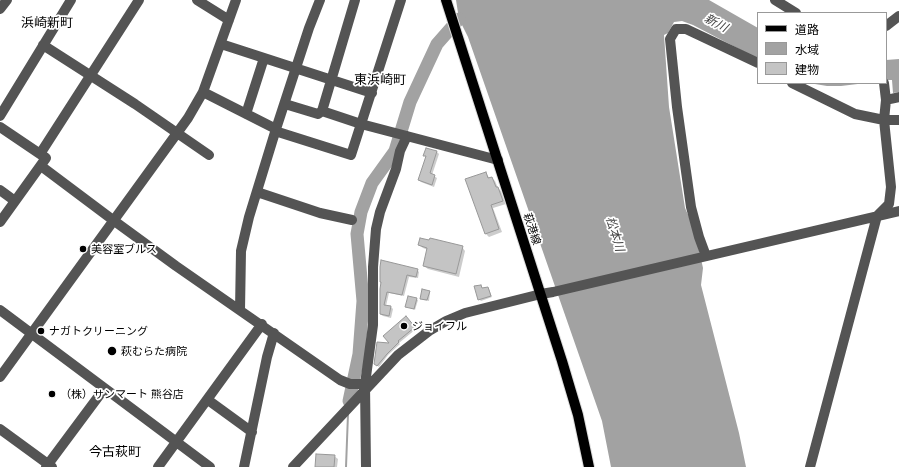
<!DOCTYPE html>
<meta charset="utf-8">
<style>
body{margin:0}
#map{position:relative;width:899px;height:467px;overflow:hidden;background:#fff;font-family:Lato,"Noto Sans JP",sans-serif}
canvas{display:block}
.legend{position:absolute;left:757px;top:12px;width:130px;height:72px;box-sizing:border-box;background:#fff;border:1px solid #999;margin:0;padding:5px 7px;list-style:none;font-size:12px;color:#000}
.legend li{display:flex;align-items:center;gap:8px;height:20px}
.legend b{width:20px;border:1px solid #999}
</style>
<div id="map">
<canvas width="899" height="467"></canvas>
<ul class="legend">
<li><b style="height:5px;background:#000"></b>道路</li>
<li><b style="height:11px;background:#a2a2a2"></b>水域</li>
<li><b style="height:11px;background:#c4c4c4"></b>建物</li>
</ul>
</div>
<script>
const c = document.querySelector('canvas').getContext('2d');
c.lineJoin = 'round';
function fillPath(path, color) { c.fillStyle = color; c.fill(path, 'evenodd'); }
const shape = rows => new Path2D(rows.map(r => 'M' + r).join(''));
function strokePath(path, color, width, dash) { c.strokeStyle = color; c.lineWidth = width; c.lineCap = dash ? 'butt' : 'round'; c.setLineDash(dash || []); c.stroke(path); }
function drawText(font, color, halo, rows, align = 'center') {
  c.font = font + ' Lato,"Noto Sans JP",sans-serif'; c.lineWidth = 3.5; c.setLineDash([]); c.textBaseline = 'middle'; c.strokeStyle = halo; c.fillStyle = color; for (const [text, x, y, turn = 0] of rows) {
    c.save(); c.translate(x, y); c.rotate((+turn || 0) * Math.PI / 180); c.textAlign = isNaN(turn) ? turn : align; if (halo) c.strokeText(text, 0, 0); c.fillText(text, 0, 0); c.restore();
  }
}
const water = shape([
 [456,0,709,0,758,28,758,59,693,25,682,21,674,22,668,33,664,35,669,107,685,208,694,228,703,268,701,285,739,433,746,467,611,467,602,421,468,37,459,19],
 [899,59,899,92,893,93,892,80,886,80,886,60],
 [809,83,866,83,841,86,827,86]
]);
const shadow = shape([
 [426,149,437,152,439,154,432,175,437,178,434,187,421,182,419,180,426,157,424,155],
 [486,173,490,179,492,178,495,181,498,188,501,191,506,204,493,208,502,232,489,237,486,234],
 [419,245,462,247,465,251,459,277,428,269,424,266,428,250,423,248],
 [417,270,419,272,418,278,409,277,404,296,389,293,386,306,391,307,393,309,391,318,383,316,380,314,382,283,380,282],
 [481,286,483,289,488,288,489,289,492,297,481,301,479,299],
 [429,292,430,293,429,301,423,300,421,298],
 [416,299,418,300,415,310,407,306],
 [407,319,416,329,399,343,400,344,388,355,379,367,375,364,391,344],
 [334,456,338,459,337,467,316,467]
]);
const stream = shape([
 [346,467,348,414]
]);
const river = shape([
 [349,401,359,354,363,301,357,234,361,212,372,183,395,151,410,102,437,44,459,19]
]);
const building = shape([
 [426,148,437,151,430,173,435,175,432,185,418,180,426,156,423,156,426,148],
 [486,172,488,178,492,177,496,187,498,187,503,201,491,205,499,229,485,234,465,179,486,172],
 [420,238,429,240,430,238,463,246,456,274,423,266,427,248,418,245,420,238],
 [381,260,418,269,416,277,407,275,402,295,387,292,384,305,391,306,389,316,380,314,380,289,381,282,380,282,380,267,381,260],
 [481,285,482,288,488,287,491,296,478,300,474,286,481,285],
 [422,289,430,291,427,300,420,299,422,289],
 [408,296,417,298,414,309,405,307,408,296],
 [406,316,415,327,398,341,399,342,387,354,377,366,374,364,377,342,389,343,383,336,406,316],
 [316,454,335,455,334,467,315,467,316,454]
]);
const minor = shape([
 [197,0,229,20],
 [775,0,796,13],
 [0,9,7,0],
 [886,26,899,16],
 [221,44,372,93],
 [43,45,135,104,209,155],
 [792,83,855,114,884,120,899,120],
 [203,92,276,129],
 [886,100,899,97],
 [285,104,318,114,322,111,361,124,498,160],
 [322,111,355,0],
 [246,114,264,58],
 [0,116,71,0],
 [0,127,46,158,0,222],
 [275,131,351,155,401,0],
 [40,154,139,0],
 [41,166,113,220,176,266,340,380,350,384,365,384],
 [0,190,15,201],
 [257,192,320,213,352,220],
 [706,256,699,237,691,207,677,107,670,39,676,29,686,29,758,63],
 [0,310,210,467],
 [240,310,241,251,249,217,276,129,309,28,320,0],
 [0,377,188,118,203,92,236,0],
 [208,400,252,432],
 [0,429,52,467],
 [46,467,104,389],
 [158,467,262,324],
 [244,467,267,357,274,333],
 [293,467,398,355,429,331,446,321,465,313,541,294,553,292,899,211],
 [366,467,365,384,373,325,373,267,376,229,380,212,396,169,400,151,407,136],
 [810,467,877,216,889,204,891,187,884,120,886,100,884,83]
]);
const major = shape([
 [446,0,562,361,578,415,589,467]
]);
const markers = [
 [83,249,4,"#000"],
 [404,326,4,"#000"],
 [41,331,4,"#000"],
 [112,351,5,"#000"],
 [52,394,4,"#000"]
];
const streetNames = [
 ["萩港線",532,229,72]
];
const poiNames = [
 ["美容室ブルス",91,249],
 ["ジョイフル",412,326],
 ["ナガトクリーニング",49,331],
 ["萩むらた病院",121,351],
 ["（株）サンマート 熊谷店",60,394]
];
const waterNames = [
 ["新川",716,23,28],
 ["松本川",615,234,73]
];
const quarterNames = [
 ["浜崎新町",47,23],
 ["東浜崎町",380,80],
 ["今古萩町",115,452]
];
fillPath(water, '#a2a2a2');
fillPath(shadow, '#0003');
strokePath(stream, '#a2a2a2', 2);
strokePath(river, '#a2a2a2', 13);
fillPath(building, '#c4c4c4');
strokePath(building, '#989898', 1);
strokePath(major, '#dbdbdb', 12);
strokePath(minor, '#545454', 10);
strokePath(major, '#000', 10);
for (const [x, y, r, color] of markers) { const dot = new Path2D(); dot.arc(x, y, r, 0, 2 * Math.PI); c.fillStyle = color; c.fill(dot); strokePath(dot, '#fff', 1.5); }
drawText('11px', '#000', '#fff', streetNames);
drawText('11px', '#000', '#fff', poiNames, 'left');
drawText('italic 12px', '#434343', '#fff', waterNames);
drawText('13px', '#000', '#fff', quarterNames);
</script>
